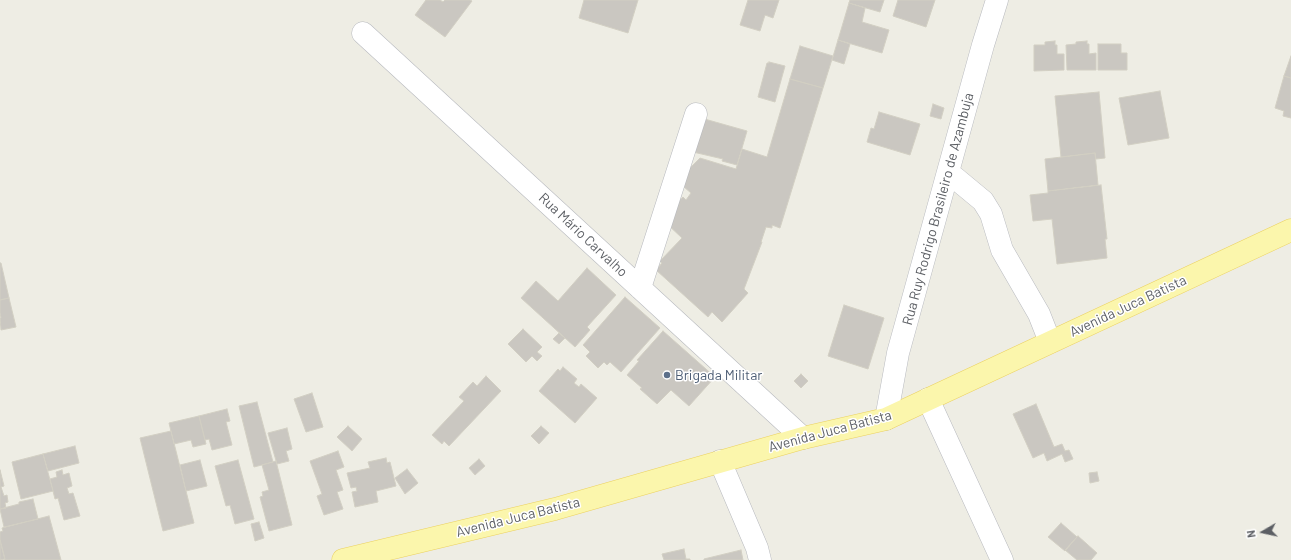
<!DOCTYPE html>
<meta charset="utf-8">
<style>
body{margin:0}
#map{position:relative;width:1291px;height:560px;overflow:hidden;background:#eeede4;font-family:Barlow,sans-serif}
canvas{display:block}
.north{position:absolute;left:1243px;top:512px;width:40px;height:40px;-webkit-text-stroke:3px #fff;paint-order:stroke;rotate:261deg;font-size:11px;font-weight:700;line-height:16px;text-align:center;color:#5c5f64}
.north::after{content:'';display:block;margin:auto;width:14px;height:18px;background:#5c5f64;clip-path:polygon(50% 0,100% 100%,50% 72%,0 100%)}
</style>
<div id="map">
<canvas width="1291" height="560"></canvas>
<div class="north">N</div>
</div>
<script>
const c = document.querySelector('canvas').getContext('2d');
c.lineJoin = 'round';
function fillPath(path, color) { c.fillStyle = color; c.fill(path, 'evenodd'); }
const shape = rows => new Path2D(rows.map(r => 'M' + r).join(''));
function strokePath(path, color, width, dash) { c.strokeStyle = color; c.lineWidth = width; c.lineCap = dash ? 'butt' : 'round'; c.setLineDash(dash || []); c.stroke(path); }
function drawText(font, color, halo, rows, align = 'center') {
  c.font = font + ' Barlow,sans-serif'; c.lineWidth = 3; c.setLineDash([]); c.textBaseline = 'middle'; c.strokeStyle = halo; c.fillStyle = color; for (const [text, x, y, turn = 0] of rows) {
    c.save(); c.translate(x, y); c.rotate((+turn || 0) * Math.PI / 180); c.textAlign = isNaN(turn) ? turn : align; if (halo) c.strokeText(text, 0, 0); c.fillText(text, 0, 0); c.restore();
  }
}
const building = shape([
 [426,0,440,0,443,2,445,0,470,0,472,1,445,37,415,15,426,0],
 [584,0,638,0,628,33,579,18,584,0],
 [748,0,779,0,773,18,765,15,760,31,740,25,748,0],
 [850,0,884,0,880,12,849,3,850,0],
 [898,0,935,0,926,27,893,16,898,0],
 [849,3,865,8,862,22,889,30,882,53,838,40,849,3],
 [838,40,850,44,844,64,832,60,838,40],
 [1055,41,1055,45,1057,45,1057,54,1064,54,1064,70,1034,71,1034,45,1045,45,1045,42,1055,41],
 [1087,41,1087,44,1089,44,1089,54,1096,53,1096,70,1067,70,1066,45,1076,44,1076,42,1087,41],
 [1098,44,1121,44,1121,53,1127,53,1127,70,1098,70,1098,44],
 [800,46,833,56,823,88,790,79,800,46],
 [1291,56,1291,78,1284,76,1291,56],
 [769,62,785,66,775,102,758,97,767,63,769,63,769,62],
 [1284,76,1291,78,1291,118,1283,116,1284,111,1275,108,1284,76],
 [790,79,823,88,780,228,772,225,772,228,766,227,761,242,762,242,744,289,748,293,722,322,712,312,708,317,656,270,662,263,660,261,682,238,666,223,671,210,683,197,686,200,691,193,677,181,700,158,736,169,742,149,767,157,790,79],
 [1160,91,1169,138,1128,145,1119,98,1160,91],
 [1099,92,1105,158,1096,159,1095,153,1061,157,1055,96,1099,92],
 [933,104,944,108,941,119,930,116,933,104],
 [879,112,920,124,910,155,867,142,871,128,874,129,879,112],
 [701,118,747,131,737,165,722,161,723,159,693,152,701,118],
 [1095,153,1098,185,1048,191,1045,159,1095,153],
 [1101,185,1107,239,1105,239,1107,258,1057,264,1052,219,1033,221,1030,195,1048,193,1048,191,1101,185],
 [0,263,1,263,9,298,0,300,0,263],
 [587,268,616,295,587,327,590,330,575,347,521,298,536,281,558,301,587,268],
 [625,297,660,328,621,372,610,362,607,365,604,362,598,368,586,356,590,352,583,345,625,297],
 [9,298,16,327,1,330,0,318,1,318,0,313,0,300,9,298],
 [844,305,884,318,868,369,828,356,844,305],
 [523,329,542,347,537,352,542,356,537,361,532,356,526,362,508,344,523,329],
 [663,331,715,377,689,406,671,390,657,404,640,389,642,388,627,375,639,361,637,360,663,331],
 [559,333,565,338,559,344,553,339,559,333],
 [563,367,577,379,574,383,579,387,581,384,597,398,575,423,539,391,558,369,560,371,563,367],
 [801,374,808,381,801,388,794,381,801,374],
 [486,376,501,391,449,446,444,441,442,444,432,435,464,401,459,397,473,382,477,386,486,376],
 [312,393,323,427,306,432,294,399,312,393],
 [257,402,273,462,254,467,239,406,257,402],
 [1036,404,1054,447,1062,444,1065,451,1069,450,1073,459,1065,462,1062,454,1047,461,1044,453,1033,458,1013,414,1036,404],
 [227,409,230,421,226,422,232,445,212,450,209,439,205,440,199,416,227,409],
 [199,416,206,444,193,447,191,440,174,444,169,423,199,416],
 [348,426,362,439,352,451,337,437,348,426],
 [541,426,549,433,539,444,531,436,541,426],
 [287,428,292,449,286,451,289,461,277,464,268,433,287,428],
 [171,431,194,523,163,531,140,438,171,431],
 [75,446,79,463,48,471,43,454,75,446],
 [338,451,344,467,336,470,343,490,337,492,343,509,324,515,317,496,322,494,310,461,338,451],
 [43,454,53,491,21,499,12,462,43,454],
 [386,458,387,463,390,462,396,486,376,491,378,502,355,507,352,492,357,491,356,487,351,488,347,473,370,468,368,462,386,458],
 [479,459,485,466,475,475,469,468,479,459],
 [200,460,207,486,186,491,180,465,200,460],
 [238,460,254,519,235,524,230,505,226,506,215,466,238,460],
 [276,461,292,525,269,531,260,497,263,496,262,492,269,490,262,465,276,461],
 [407,469,418,483,405,494,395,478,407,469],
 [0,470,4,486,1,487,4,496,7,495,8,502,5,503,6,508,0,509,0,470],
 [62,470,63,475,69,473,72,486,67,488,69,494,73,493,80,516,64,520,58,498,55,499,50,479,57,477,56,472,62,470],
 [1097,472,1099,481,1090,483,1089,473,1097,472],
 [33,499,38,519,4,527,0,509,19,504,19,502,33,499],
 [49,516,61,560,5,560,0,540,0,532,3,531,2,528,49,516],
 [259,522,264,538,255,541,251,524,259,522],
 [1061,523,1077,537,1065,551,1048,537,1061,523],
 [1078,536,1097,553,1091,560,1077,560,1065,550,1078,536],
 [0,540,5,559,0,560,0,540],
 [684,549,686,559,690,559,690,560,664,560,662,554,684,549],
 [741,550,743,560,704,560,704,559,741,550]
]);
const minor = shape([
 [363,33,803,438],
 [948,172,983,201,991,214,1002,250,1039,314,1050,342],
 [640,288,696,114],
 [928,399,1002,560],
 [886,419,898,353,983,45,997,0],
 [720,461,757,548,760,560]
]);
const major = shape([
 [343,560,555,509,803,438,886,419,1291,230]
]);
const markers = [
 [667,375,4,"#5c6f8a"]
];
const streetNames = [
 ["Rua Ruy Rodrigo Brasileiro de Azambuja",938,209,-75],
 ["Rua Mário Carvalho",583,235,43],
 ["Avenida Juca Batista",1128,306,-25],
 ["Avenida Juca Batista",830,431,-15],
 ["Avenida Juca Batista",518,517,-14]
];
const serviceNames = [
 ["Brigada Militar",675,375]
];
fillPath(building, '#cac7c1');
strokePath(building, '#d2cfc3', 1);
strokePath(minor, '#b7b9be', 23);
strokePath(major, '#ebd160', 23);
strokePath(minor, '#fff', 22);
strokePath(major, '#fbf6ac', 22);
for (const [x, y, r, color] of markers) { const dot = new Path2D(); dot.arc(x, y, r, 0, 2 * Math.PI); c.fillStyle = color; c.fill(dot); strokePath(dot, '#fff', 1.5); }
drawText('14px', '#5c5f64', '#fff', streetNames);
drawText('14px', '#4e5e75', '#fff', serviceNames, 'left');
</script>
